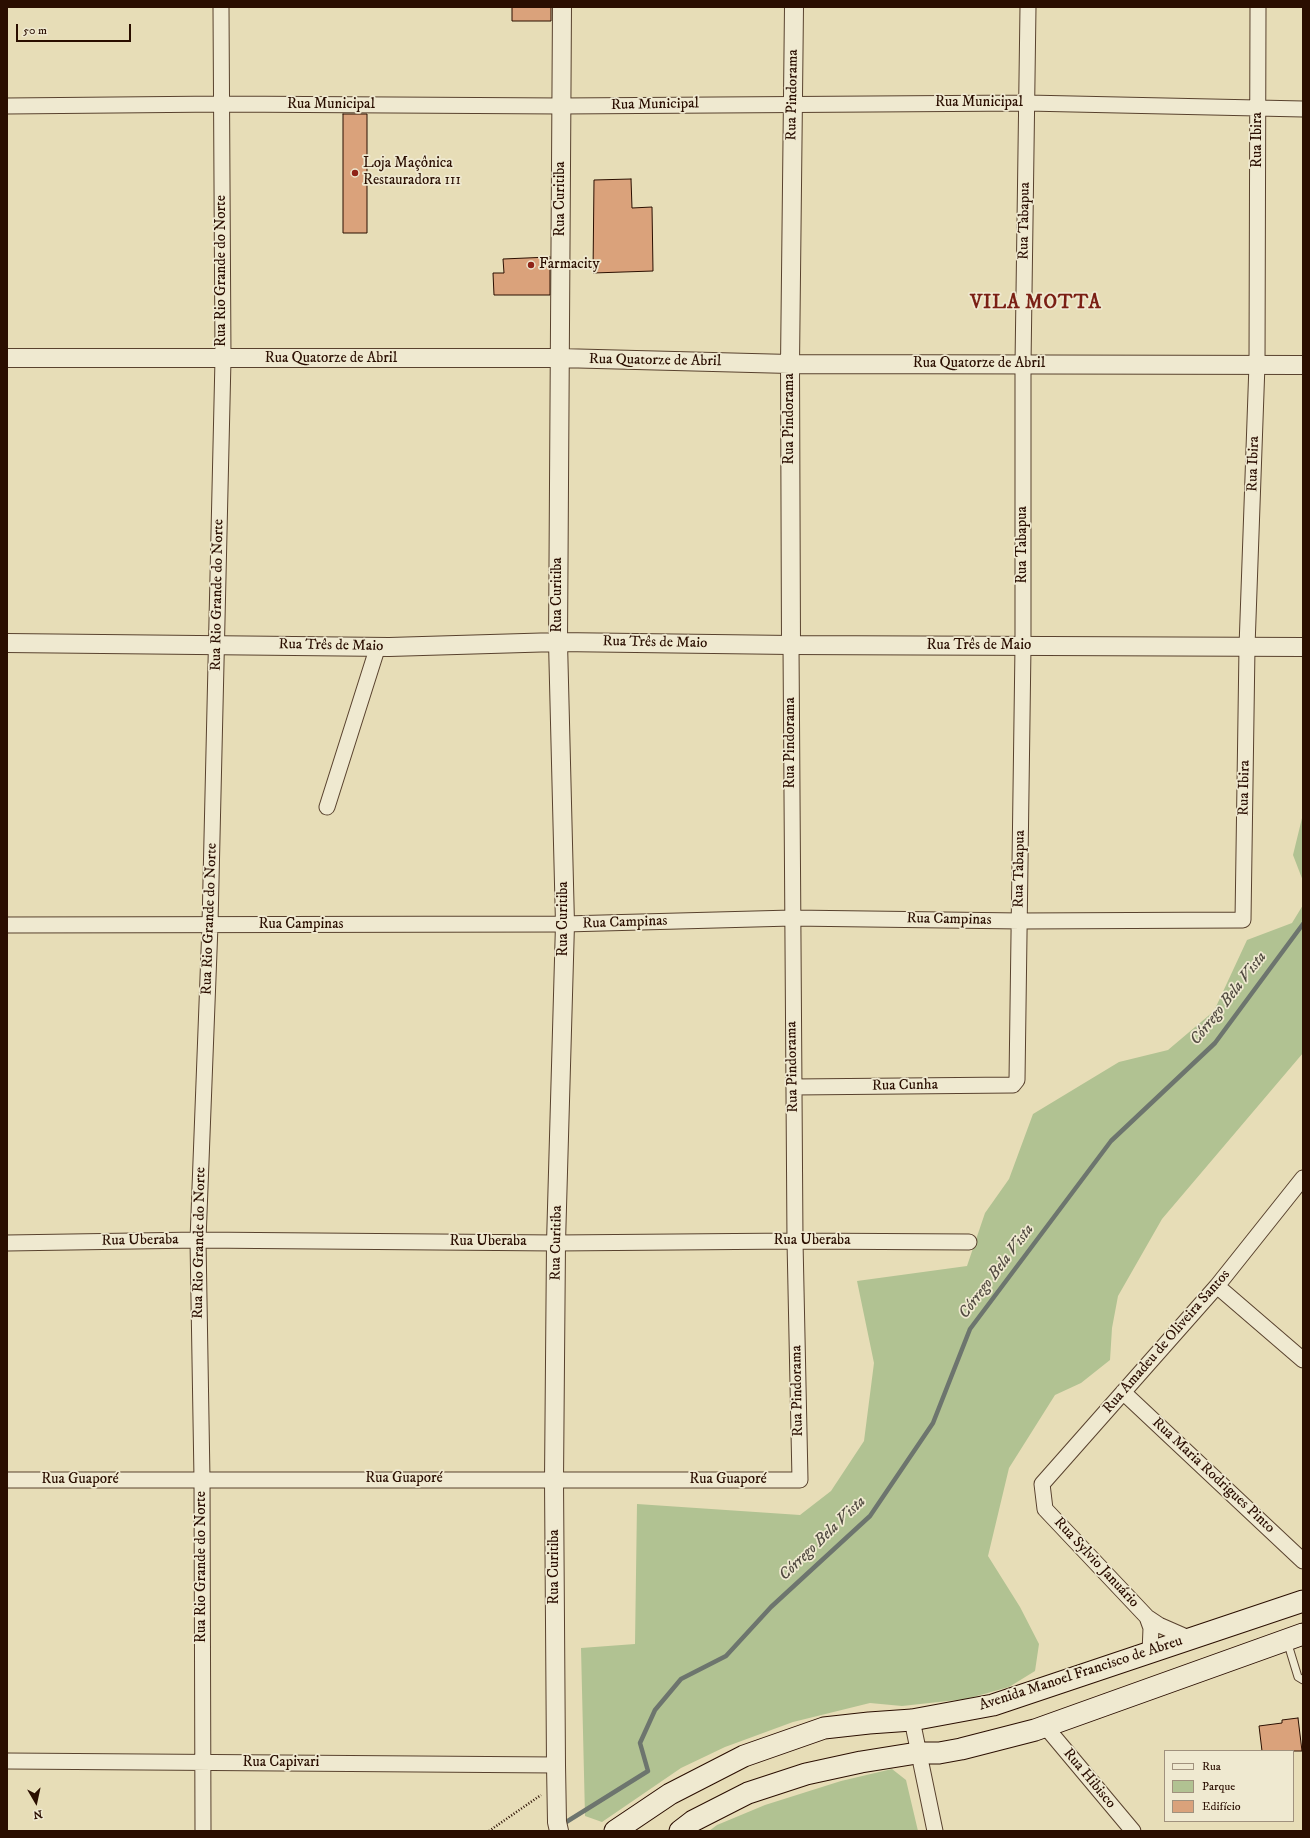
<!DOCTYPE html>
<meta charset="utf-8">
<style>
body{margin:0}
#map{position:relative;width:1310px;height:1838px;overflow:hidden;background:#e7ddb7;font-family:"IM FELL DW Pica",serif}
canvas{display:block}
.frame{position:absolute;inset:0;border:8px solid #2a0e00;pointer-events:none}
.legend{position:absolute;left:1164px;top:1750px;width:130px;height:72px;box-sizing:border-box;background:#efe9d0;border:1px solid #a0917d;margin:0;padding:5px 7px;list-style:none;font-size:12px;color:#2a0e00}
.legend li{display:flex;align-items:center;gap:8px;height:20px}
.legend b{width:20px;border:1px solid #a0917d}
.north{position:absolute;left:16px;top:1782px;width:40px;height:40px;-webkit-text-stroke:3px #efe9d0;paint-order:stroke;rotate:171deg;font-size:11px;font-weight:700;line-height:16px;text-align:center;color:#2a0e00}
.north::after{content:'';display:block;margin:auto;width:14px;height:18px;background:#2a0e00;clip-path:polygon(50% 0,100% 100%,50% 72%,0 100%)}
.scale{position:absolute;left:16px;top:24px;width:115px;height:18px;box-sizing:border-box;border:2px solid #2a0e00;border-top:0;padding-left:5px;font-size:12px;line-height:14px;white-space:nowrap;color:#2a0e00;-webkit-text-stroke:3px #efe9d0;paint-order:stroke}
</style>
<div id="map">
<canvas width="1310" height="1838"></canvas>
<div class="frame"></div>
<ul class="legend">
<li><b style="height:5px;background:#efe9d0"></b>Rua</li>
<li><b style="height:11px;background:#b1c292"></b>Parque</li>
<li><b style="height:11px;background:#daa27b"></b>Edifício</li>
</ul>
<div class="north">N</div>
<div class="scale">50 m</div>
</div>
<script>
const c = document.querySelector('canvas').getContext('2d');
c.lineJoin = 'round';
function fillPath(path, color) { c.fillStyle = color; c.fill(path, 'evenodd'); }
const shape = rows => new Path2D(rows.map(r => 'M' + r).join(''));
function strokePath(path, color, width, dash) { c.strokeStyle = color; c.lineWidth = width; c.lineCap = dash ? 'butt' : 'round'; c.setLineDash(dash || []); c.stroke(path); }
function drawText(font, color, halo, rows, align = 'center') {
  c.font = font + ' "IM FELL DW Pica",serif'; c.lineWidth = 3.5; c.setLineDash([]); c.textBaseline = 'middle'; c.strokeStyle = halo; c.fillStyle = color; for (const [text, x, y, turn = 0] of rows) {
    c.save(); c.translate(x, y); c.rotate((+turn || 0) * Math.PI / 180); c.textAlign = isNaN(turn) ? turn : align; if (halo) c.strokeText(text, 0, 0); c.fillText(text, 0, 0); c.restore();
  }
}
const green = shape([
 [1303,814,1303,881,1293,855],
 [1303,905,1303,1053,1162,1219,1118,1296,1112,1328,1110,1360,1081,1383,1055,1395,1009,1468,988,1556,1020,1607,1039,1644,1035,1671,1009,1687,966,1699,902,1706,870,1703,793,1722,725,1747,681,1768,602,1822,585,1816,581,1648,635,1644,637,1504,800,1515,831,1491,864,1441,874,1363,857,1281,967,1266,985,1213,1009,1179,1033,1114,1119,1062,1168,1050,1214,1011,1247,940,1292,923],
 [892,1769,906,1780,918,1831,709,1831,717,1825,765,1805,841,1781]
]);
const stream = shape([
 [563,1824,648,1771,640,1743,655,1710,681,1679,726,1656,771,1607,870,1516,933,1423,970,1329,1111,1141,1215,1043,1303,924]
]);
const building = shape([
 [512,7,551,7,551,21,512,21,512,7],
 [343,114,367,114,367,233,343,233,343,114],
 [631,179,632,208,652,207,653,271,593,273,594,180,631,179],
 [550,257,550,295,494,295,493,273,504,273,503,259,550,257],
 [1298,1718,1302,1751,1262,1751,1259,1726,1282,1723,1282,1720,1298,1718]
]);
const path = shape([
 [489,1831,541,1795]
]);
const service = shape([
 [1287,1641,1298,1677,1303,1680]
]);
const minor = shape([
 [7,106,222,104,561,106,1027,103,1303,109],
 [327,807,378,646],
 [7,925,565,924,792,918,1020,921,1243,920,1247,647,1257,364,1258,7],
 [794,1087,1013,1085,1017,1080,1023,646,1023,364,1028,7],
 [7,1243,198,1240,556,1243,795,1241,969,1242],
 [1217,1286,1303,1360],
 [1123,1392,1303,1561],
 [7,1480,800,1480,795,1241,791,645],
 [1147,1617,1151,1628,1150,1653],
 [1191,1639,1159,1625,1147,1617,1045,1509,1042,1484,1217,1286,1303,1178],
 [912,1720,935,1831],
 [1045,1726,1133,1831],
 [7,1761,556,1765],
 [203,1831,202,1479,198,1240,210,925,223,359,221,7]
]);
const tertiary = shape([
 [7,358,559,358,790,364,1303,365],
 [7,643,389,647,558,642,791,645,1303,647],
 [791,645,790,364,794,7],
 [559,1831,557,1822,556,1765,554,1480,556,1243,565,924,558,642,562,7]
]);
const secondary = shape([
 [615,1831,670,1794,744,1756,824,1728,869,1723,912,1720,993,1705,1303,1601],
 [680,1831,693,1821,748,1793,806,1774,861,1762,917,1753,939,1753,961,1749,1035,1730,1303,1634]
]);
const markers = [
 [355,173,4,"#8f2418"],
 [531,265,4,"#8f2418"]
];
const streetNames = [
 ["Rua Pindorama",793,95,-89],
 ["Rua Municipal",979,103],
 ["Rua Municipal",331,105],
 ["Rua Municipal",655,105,-1],
 ["Rua Ibira",1258,140,-90],
 ["Rua Curitiba",561,199,-90],
 ["Rua Tabapua",1025,221,-89],
 ["Rua Rio Grande do Norte",222,271,-90],
 ["Rua Quatorze de Abril",331,359],
 ["Rua Quatorze de Abril",655,361,1],
 ["Rua Quatorze de Abril",979,364],
 ["Rua Pindorama",790,419,-90],
 ["Rua Ibira",1254,464,-88],
 ["Rua Tabapua",1023,545,-90],
 ["Rua Rio Grande do Norte",218,595,-89],
 ["Rua Curitiba",558,595,-90],
 ["Rua Três de Maio",655,643,1],
 ["Rua Três de Maio",331,646,1],
 ["Rua Três de Maio",979,646],
 ["Rua Pindorama",791,743,-90],
 ["Rua Ibira",1245,788,-89],
 ["Rua Tabapua",1020,869,-89],
 ["Rua Rio Grande do Norte",210,919,-88],
 ["Rua Curitiba",564,919,-90],
 ["Rua Campinas",949,920,1],
 ["Rua Campinas",625,923,-2],
 ["Rua Campinas",301,925],
 ["Rua Pindorama",793,1067,-91],
 ["Rua Cunha",905,1086,-1],
 ["Rua Uberaba",140,1241,-1],
 ["Rua Uberaba",812,1241],
 ["Rua Uberaba",488,1242],
 ["Rua Rio Grande do Norte",200,1243,-89],
 ["Rua Curitiba",557,1243,-89],
 ["Rua Amadeu de Oliveira Santos",1167,1342,-49],
 ["Rua Pindorama",798,1391,-91],
 ["Rua Maria Rodrigues Pinto",1213,1476,43],
 ["Rua Guaporé",404,1479],
 ["Rua Guaporé",80,1480],
 ["Rua Guaporé",728,1480],
 ["Rua Sylvio Januário",1096,1563,47],
 ["Rua Rio Grande do Norte",202,1567,-90],
 ["Rua Curitiba",555,1567,-90],
 ["Avenida Manoel Francisco de Abreu",1081,1674,-18],
 ["Rua Capivari",281,1763],
 ["Rua Hibisco",1089,1779,50]
];
const poiNames = [
 ["Loja Maçônica",363,164],
 ["Restauradora 111",363,181],
 ["Farmacity",539,265]
];
const waterNames = [
 ["Córrego Bela Vista",1229,999,-52],
 ["Córrego Bela Vista",997,1272,-53],
 ["Córrego Bela Vista",823,1539,-44]
];
const districtNames = [
 ["VILA MOTTA",1036,304]
];
fillPath(green, '#b1c292');
strokePath(stream, '#6d756e', 4.5);
fillPath(building, '#daa27b');
strokePath(building, '#2a0e00', 1);
strokePath(service, '#59422e', 9);
strokePath(minor, '#59422e', 17);
strokePath(tertiary, '#59422e', 20);
strokePath(secondary, '#2a0e00', 23);
strokePath(path, '#2a0e00', 2.5, [1, 2]);
strokePath(service, '#efe9d0', 7);
strokePath(minor, '#efe9d0', 15);
strokePath(tertiary, '#efe9d0', 18);
strokePath(secondary, '#efe9d0', 21);
for (const [x, y, r, color] of markers) { const dot = new Path2D(); dot.arc(x, y, r, 0, 2 * Math.PI); c.fillStyle = color; c.fill(dot); strokePath(dot, '#efe9d0', 1.5); }
drawText('15px', '#2a0e00', '#efe9d0', streetNames);
drawText('15px', '#2a0e00', '#efe9d0', poiNames, 'left');
drawText('italic 16px', '#514a40', '#efe9d0', waterNames);
c.letterSpacing = '1px';
drawText('bold 19px', '#7a1f14', '#efe9d0', districtNames);
c.letterSpacing = '0px';
</script>
